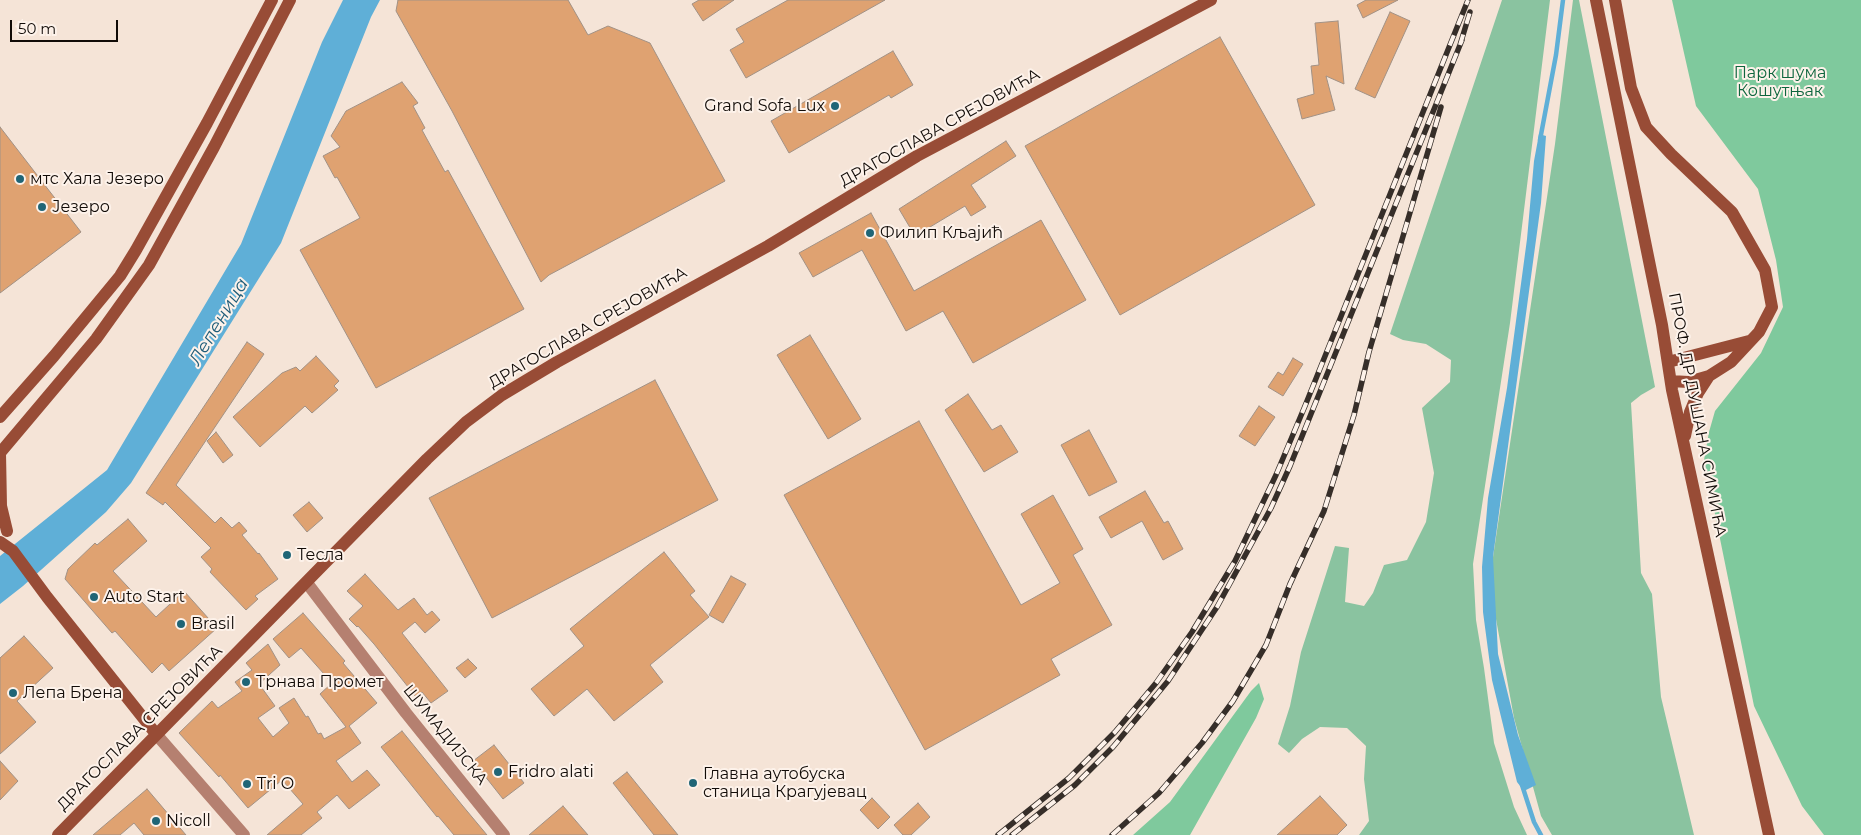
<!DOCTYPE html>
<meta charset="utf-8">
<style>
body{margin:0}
#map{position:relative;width:1861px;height:835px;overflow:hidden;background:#f5e4d7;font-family:Montserrat,sans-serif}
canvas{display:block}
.scale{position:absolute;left:10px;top:20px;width:108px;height:22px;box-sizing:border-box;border:2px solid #110b07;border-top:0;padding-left:6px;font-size:15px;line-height:18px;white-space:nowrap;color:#110b07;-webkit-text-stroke:4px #fdf2ea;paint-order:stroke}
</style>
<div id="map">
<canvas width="1861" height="835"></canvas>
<div class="scale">50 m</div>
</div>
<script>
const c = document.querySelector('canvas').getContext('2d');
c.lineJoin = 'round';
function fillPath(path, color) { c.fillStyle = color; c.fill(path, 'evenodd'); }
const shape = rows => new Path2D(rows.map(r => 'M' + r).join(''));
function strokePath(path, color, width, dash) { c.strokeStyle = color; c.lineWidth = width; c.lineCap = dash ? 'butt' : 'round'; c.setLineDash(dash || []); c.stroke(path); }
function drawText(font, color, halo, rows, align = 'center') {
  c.font = font + ' Montserrat,sans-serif'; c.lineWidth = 4; c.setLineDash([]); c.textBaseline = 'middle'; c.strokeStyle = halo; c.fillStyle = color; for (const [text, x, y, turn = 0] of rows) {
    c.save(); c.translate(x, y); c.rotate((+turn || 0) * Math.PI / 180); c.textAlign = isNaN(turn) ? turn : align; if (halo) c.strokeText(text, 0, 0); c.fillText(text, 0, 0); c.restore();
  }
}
const green = shape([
 [1502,0,1550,0,1510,323,1473,564,1476,620,1484,668,1494,743,1514,807,1527,835,1359,835,1369,821,1364,779,1366,746,1347,728,1320,727,1302,739,1289,753,1278,744,1290,706,1301,652,1335,546,1349,548,1345,602,1364,606,1373,593,1384,565,1407,560,1426,522,1434,473,1422,408,1450,382,1451,360,1426,344,1403,340,1390,334],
 [1573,0,1579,0,1655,387,1641,395,1631,403,1641,573,1652,594,1661,697,1694,835,1552,835,1541,816,1514,718,1492,597,1493,557,1555,144]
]);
const forest = shape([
 [1672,0,1861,0,1861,835,1824,835,1802,806,1754,706,1704,460,1709,432,1715,411,1761,353,1783,307,1776,260,1758,189,1696,106],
 [1259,683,1264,699,1256,718,1190,835,1133,835,1170,802,1251,691]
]);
const water = shape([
 [343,0,380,0,371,17,281,243,131,483,106,512,23,586,0,604,0,556,107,470,241,244,322,42],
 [1539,134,1546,136,1541,203,1493,557,1498,654,1518,735,1536,785,1524,791,1517,782,1492,680,1483,612,1482,567,1488,498,1507,388,1527,239,1534,161]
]);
const stream = shape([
 [1540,140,1556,55,1563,0],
 [1522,785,1534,822,1541,835]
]);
const building = shape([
 [398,0,568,0,588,35,608,26,650,43,725,181,549,275,541,282,452,111,396,11,398,0],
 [699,0,734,0,703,21,692,4,699,0],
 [788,0,885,0,746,78,730,50,744,42,736,29,788,0],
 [1366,0,1398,0,1363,18,1357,5,1366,0],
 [1390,12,1410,21,1375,98,1355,89,1390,12],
 [1338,21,1344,84,1326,76,1335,110,1302,119,1297,99,1314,94,1311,66,1319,65,1315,23,1338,21],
 [1220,37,1315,205,1120,315,1025,146,1220,37],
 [893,51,913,85,891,98,889,95,789,153,771,121,893,51],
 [402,82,418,103,413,106,425,128,422,130,445,172,448,170,524,309,376,388,300,250,360,218,337,177,335,178,323,156,340,147,331,136,346,111,402,82],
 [0,127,81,232,0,293,0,127],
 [1006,141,1016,156,971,185,986,207,971,216,965,206,915,236,899,209,1006,141],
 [871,213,914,291,1041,220,1086,300,973,363,943,311,906,331,862,250,813,277,799,253,871,213],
 [810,335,861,419,828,439,777,355,810,335],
 [247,342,264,354,176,485,215,523,221,517,232,528,239,522,247,531,242,535,258,554,259,553,278,579,255,596,258,599,246,610,210,572,212,569,201,557,211,548,165,502,163,505,146,493,247,342],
 [316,356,339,381,334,386,338,390,312,413,305,406,260,447,233,417,282,373,296,367,300,371,316,356],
 [1293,358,1303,364,1283,396,1268,387,1278,372,1283,375,1293,358],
 [655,380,718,500,492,618,429,498,655,380],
 [968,394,992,430,1001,425,1018,452,984,472,945,410,968,394],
 [1259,406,1275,417,1255,446,1239,436,1259,406],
 [919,421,1021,605,1060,583,1021,514,1053,495,1083,549,1073,555,1112,625,1051,659,1060,675,925,750,784,495,919,421],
 [1089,430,1117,482,1089,496,1061,445,1089,430],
 [216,432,233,455,223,463,207,441,216,432],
 [1145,491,1164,523,1168,521,1183,549,1163,560,1142,521,1111,538,1099,517,1145,491],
 [309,502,323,518,307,532,293,515,309,502],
 [128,519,147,541,113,571,156,617,184,591,217,628,169,671,162,663,152,673,115,631,112,633,65,579,68,569,95,543,97,545,128,519],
 [664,552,695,591,690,595,709,617,650,665,663,682,614,721,587,689,554,716,531,689,584,646,570,629,664,552],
 [365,574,398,610,414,598,427,615,432,611,440,620,425,633,415,622,402,633,448,691,431,703,422,692,416,697,374,644,358,626,357,627,349,619,363,606,347,591,365,574],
 [731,576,746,584,723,623,709,615,731,576],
 [303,613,345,661,343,663,377,703,349,726,361,743,336,761,352,782,367,770,380,785,349,809,337,795,317,812,322,818,301,835,267,835,303,804,282,780,248,808,220,775,219,777,179,733,212,701,218,708,242,691,235,682,252,670,246,663,268,644,280,665,259,684,275,706,258,718,273,737,289,723,279,708,294,698,306,717,308,716,318,734,321,733,324,739,346,727,320,694,332,683,301,648,289,658,273,639,303,613],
 [24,636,53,668,17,701,36,722,0,754,0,658,24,636],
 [468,659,477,668,465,678,456,668,468,659],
 [402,731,462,805,487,835,454,835,438,816,437,817,381,747,402,731],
 [494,745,524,783,503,799,473,761,494,745],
 [0,761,18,781,0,800,0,761],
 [627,772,678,835,654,835,613,783,627,772],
 [147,789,186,835,144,835,134,823,120,835,93,835,147,789],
 [1320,796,1347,825,1337,835,1277,835,1320,796],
 [872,798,890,817,878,829,860,810,872,798],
 [918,803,930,817,911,835,903,835,894,825,918,803],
 [563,806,588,835,529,835,563,806]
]);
const street = shape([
 [307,583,406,713,504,835],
 [156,734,244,835]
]);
const secondary = shape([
 [1596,0,1662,325,1672,390,1769,835],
 [1615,0,1631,88,1646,127,1671,154,1732,212,1765,270,1772,307,1759,332,1731,362,1709,376,1688,382,1671,381],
 [1668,362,1749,341],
 [0,417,54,356,120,276,136,250,207,123,272,0],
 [1685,436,1690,412,1698,393,1709,376],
 [0,453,96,339,149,265,214,147,290,0],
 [0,453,1,506,7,531],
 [0,542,13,551,47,597,156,734],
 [58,835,427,459,466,422,502,395,557,362,768,246,917,156,1211,0]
]);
const rail = shape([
 [1460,45,1470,12],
 [998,835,1069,778,1115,732,1156,683,1192,632,1235,561,1276,475,1305,406,1468,0],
 [1012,835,1075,785,1113,747,1168,681,1217,607,1271,508,1290,466,1462,40],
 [1112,835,1159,793,1202,743,1233,701,1266,645,1290,584,1324,511,1354,415,1369,352,1441,107]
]);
const markers = [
 [835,106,5,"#206576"],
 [20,179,5,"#206576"],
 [42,207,5,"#206576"],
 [870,233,5,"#206576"],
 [287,555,5,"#206576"],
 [94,597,5,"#206576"],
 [181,624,5,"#206576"],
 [246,682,5,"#206576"],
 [13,693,5,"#206576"],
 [498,772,5,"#206576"],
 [693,783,5,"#206576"],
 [247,784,5,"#206576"],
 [156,821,5,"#206576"]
];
const parkNames = [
 ["Парк шума",1780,73],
 ["Кошутњак",1780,91]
];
const poiNames = [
 ["Grand Sofa Lux",825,106,"right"],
 ["мтс Хала Језеро",30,179],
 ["Језеро",52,207],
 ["Филип Кљајић",880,233],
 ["Тесла",297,555],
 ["Auto Start",104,597],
 ["Brasil",191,624],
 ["Трнава Промет",256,682],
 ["Лепа Брена",23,693],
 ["Fridro alati",508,772],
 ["Главна аутобуска",703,774],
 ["станица Крагујевац",703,792],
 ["Tri O",257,784],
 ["Nicoll",166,821]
];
const streetNames = [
 ["ДРАГОСЛАВА СРЕЈОВИЋА",940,128,-29],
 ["ДРАГОСЛАВА СРЕЈОВИЋА",588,328,-30],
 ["ПРОФ. ДР ДУШАНА СИМИЋА",1697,415,79],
 ["ДРАГОСЛАВА СРЕЈОВИЋА",140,728,-45],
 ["ШУМАДИЈСКА",445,735,51]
];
const waterNames = [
 ["Лепеница",219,322,-59]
];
fillPath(green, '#8ac3a0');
fillPath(forest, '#7fc99d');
fillPath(water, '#5fafd7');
strokePath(stream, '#5fafd7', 4.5);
fillPath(building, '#dfa271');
strokePath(building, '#a19185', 1);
strokePath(street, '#b58070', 12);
strokePath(secondary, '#984c36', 12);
strokePath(rail, '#362e29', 5.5);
strokePath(rail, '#fdf2ea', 4, [11]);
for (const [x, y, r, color] of markers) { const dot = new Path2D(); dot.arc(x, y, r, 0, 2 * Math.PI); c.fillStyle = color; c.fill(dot); strokePath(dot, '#fdf2ea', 2); }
drawText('16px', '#0e663e', '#fdf2ea', parkNames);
drawText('16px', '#110b07', '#fdf2ea', poiNames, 'left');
drawText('16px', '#110b07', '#fdf2ea', streetNames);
drawText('italic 18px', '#1f5c78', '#fdf2ea', waterNames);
</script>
